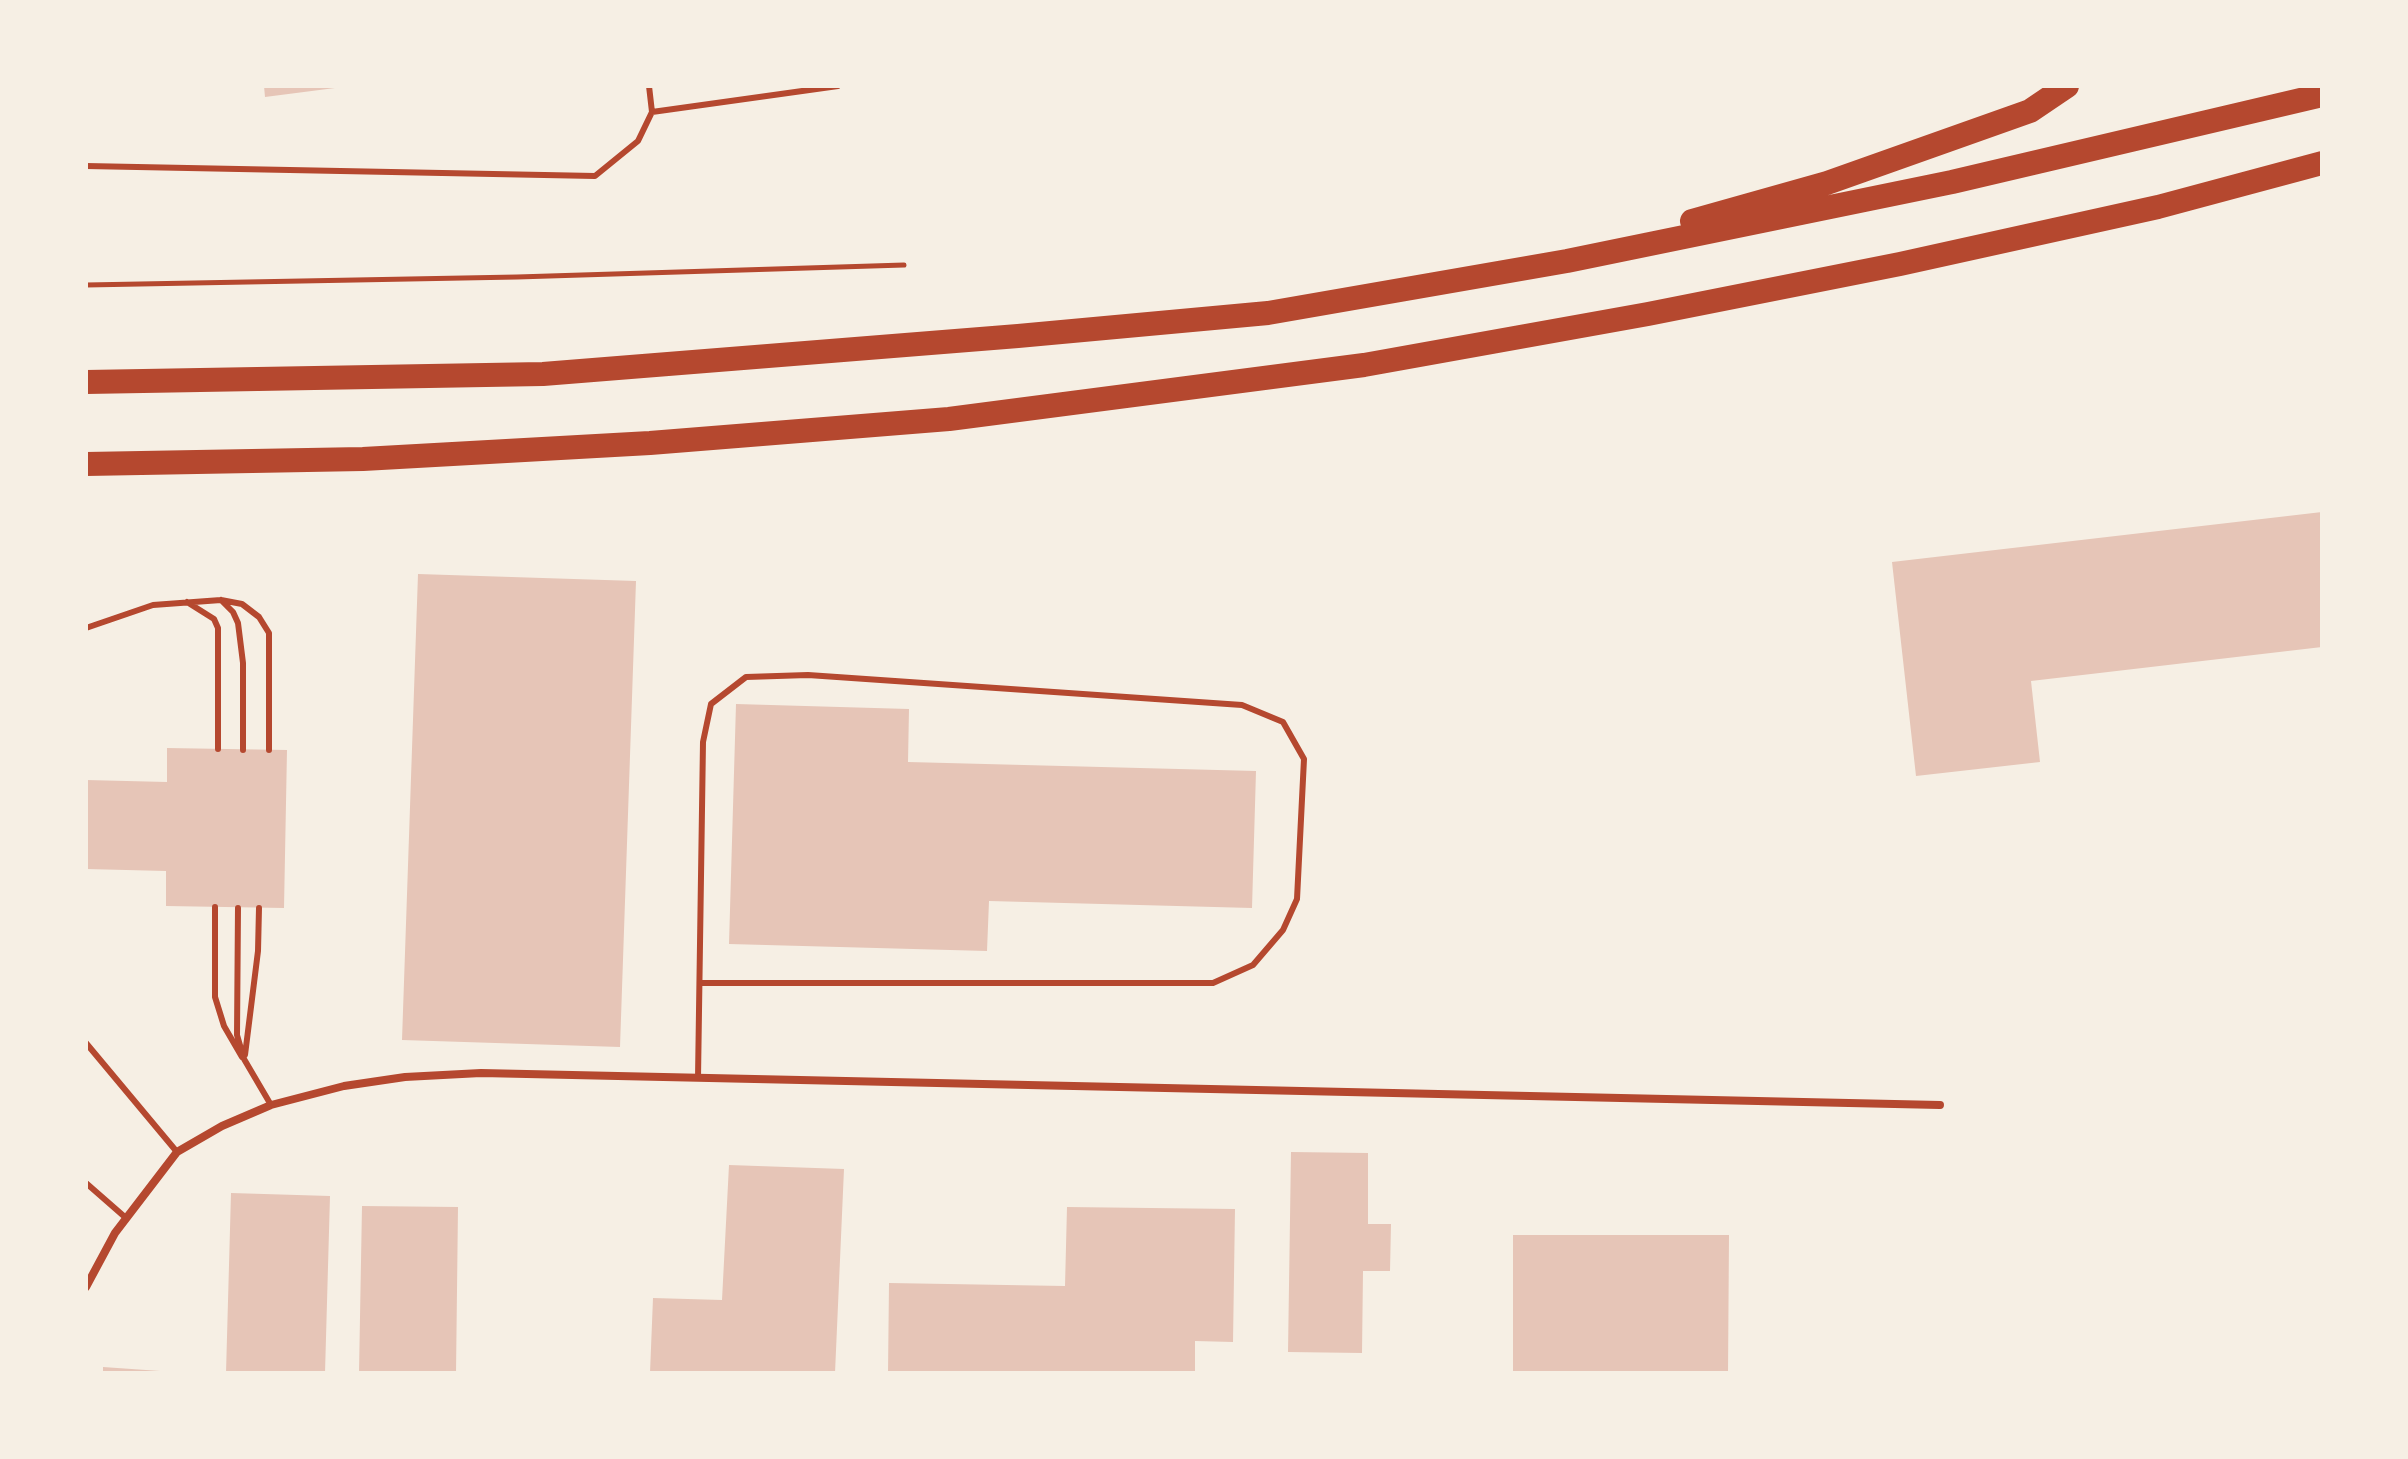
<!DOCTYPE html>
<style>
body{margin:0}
#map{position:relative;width:2408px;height:1459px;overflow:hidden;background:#f6efe4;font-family:"PT Sans",sans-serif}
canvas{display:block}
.frame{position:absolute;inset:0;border:88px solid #f6efe4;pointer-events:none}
</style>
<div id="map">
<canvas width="2408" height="1459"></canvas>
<div class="frame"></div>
</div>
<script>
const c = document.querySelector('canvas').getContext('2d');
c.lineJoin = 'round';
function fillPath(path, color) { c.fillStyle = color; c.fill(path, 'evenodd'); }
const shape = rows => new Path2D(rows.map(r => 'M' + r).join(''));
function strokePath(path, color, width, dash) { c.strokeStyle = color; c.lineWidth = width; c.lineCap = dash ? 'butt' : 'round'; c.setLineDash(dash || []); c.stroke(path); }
const building = shape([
 [264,86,335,86,335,88,265,97],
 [2322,512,2322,647,2031,681,2040,762,1916,776,1892,562],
 [418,574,636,581,620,1047,402,1040],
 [736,704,909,709,908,762,1256,771,1252,908,989,901,987,951,729,944],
 [167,748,287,750,284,908,166,906,166,871,86,869,86,780,167,782],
 [1291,1152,1368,1153,1368,1224,1391,1224,1390,1271,1363,1271,1362,1353,1288,1352],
 [729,1165,844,1169,835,1373,650,1373,653,1298,722,1300],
 [231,1193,330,1196,325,1373,226,1373],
 [362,1206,458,1207,456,1373,359,1373],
 [1067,1207,1235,1209,1233,1342,1195,1341,1195,1373,888,1373,889,1283,1065,1286],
 [1513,1235,1729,1235,1728,1373,1513,1373],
 [103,1367,160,1371,160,1373,103,1373]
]);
const path = shape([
 [86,285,517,277,904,265]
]);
const service = shape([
 [652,112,838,86],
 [86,166,595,176,638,141,652,112,649,86],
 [221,600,233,612,238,623,243,663,243,750],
 [187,602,214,619,218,628,218,749],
 [86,628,153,605,221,600,242,604,259,617,269,633,269,750],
 [215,907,215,997,224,1026,242,1057],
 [238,908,237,1035,244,1059,271,1105],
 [86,1043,177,1152],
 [245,1055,258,951,259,908],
 [698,1078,703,742,711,704,746,677,808,675,1242,705,1283,722,1304,759,1297,899,1283,930,1253,965,1213,983,700,983],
 [86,1183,126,1218]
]);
const minor = shape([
 [86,1287,115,1233,177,1152,222,1126,271,1105,344,1086,405,1077,481,1073,1940,1105]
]);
const motorway = shape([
 [1692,221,1827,183,2030,111,2067,86],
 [86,382,543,374,1018,336,1268,313,1567,261,1952,182,2322,95],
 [86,464,363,459,650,443,949,419,1364,365,1648,314,1900,264,2158,207,2322,163]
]);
fillPath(building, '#e6c5b7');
strokePath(path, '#b5482f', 5);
strokePath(service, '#b5482f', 6);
strokePath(minor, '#b5482f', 8);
strokePath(motorway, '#b5482f', 24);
</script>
